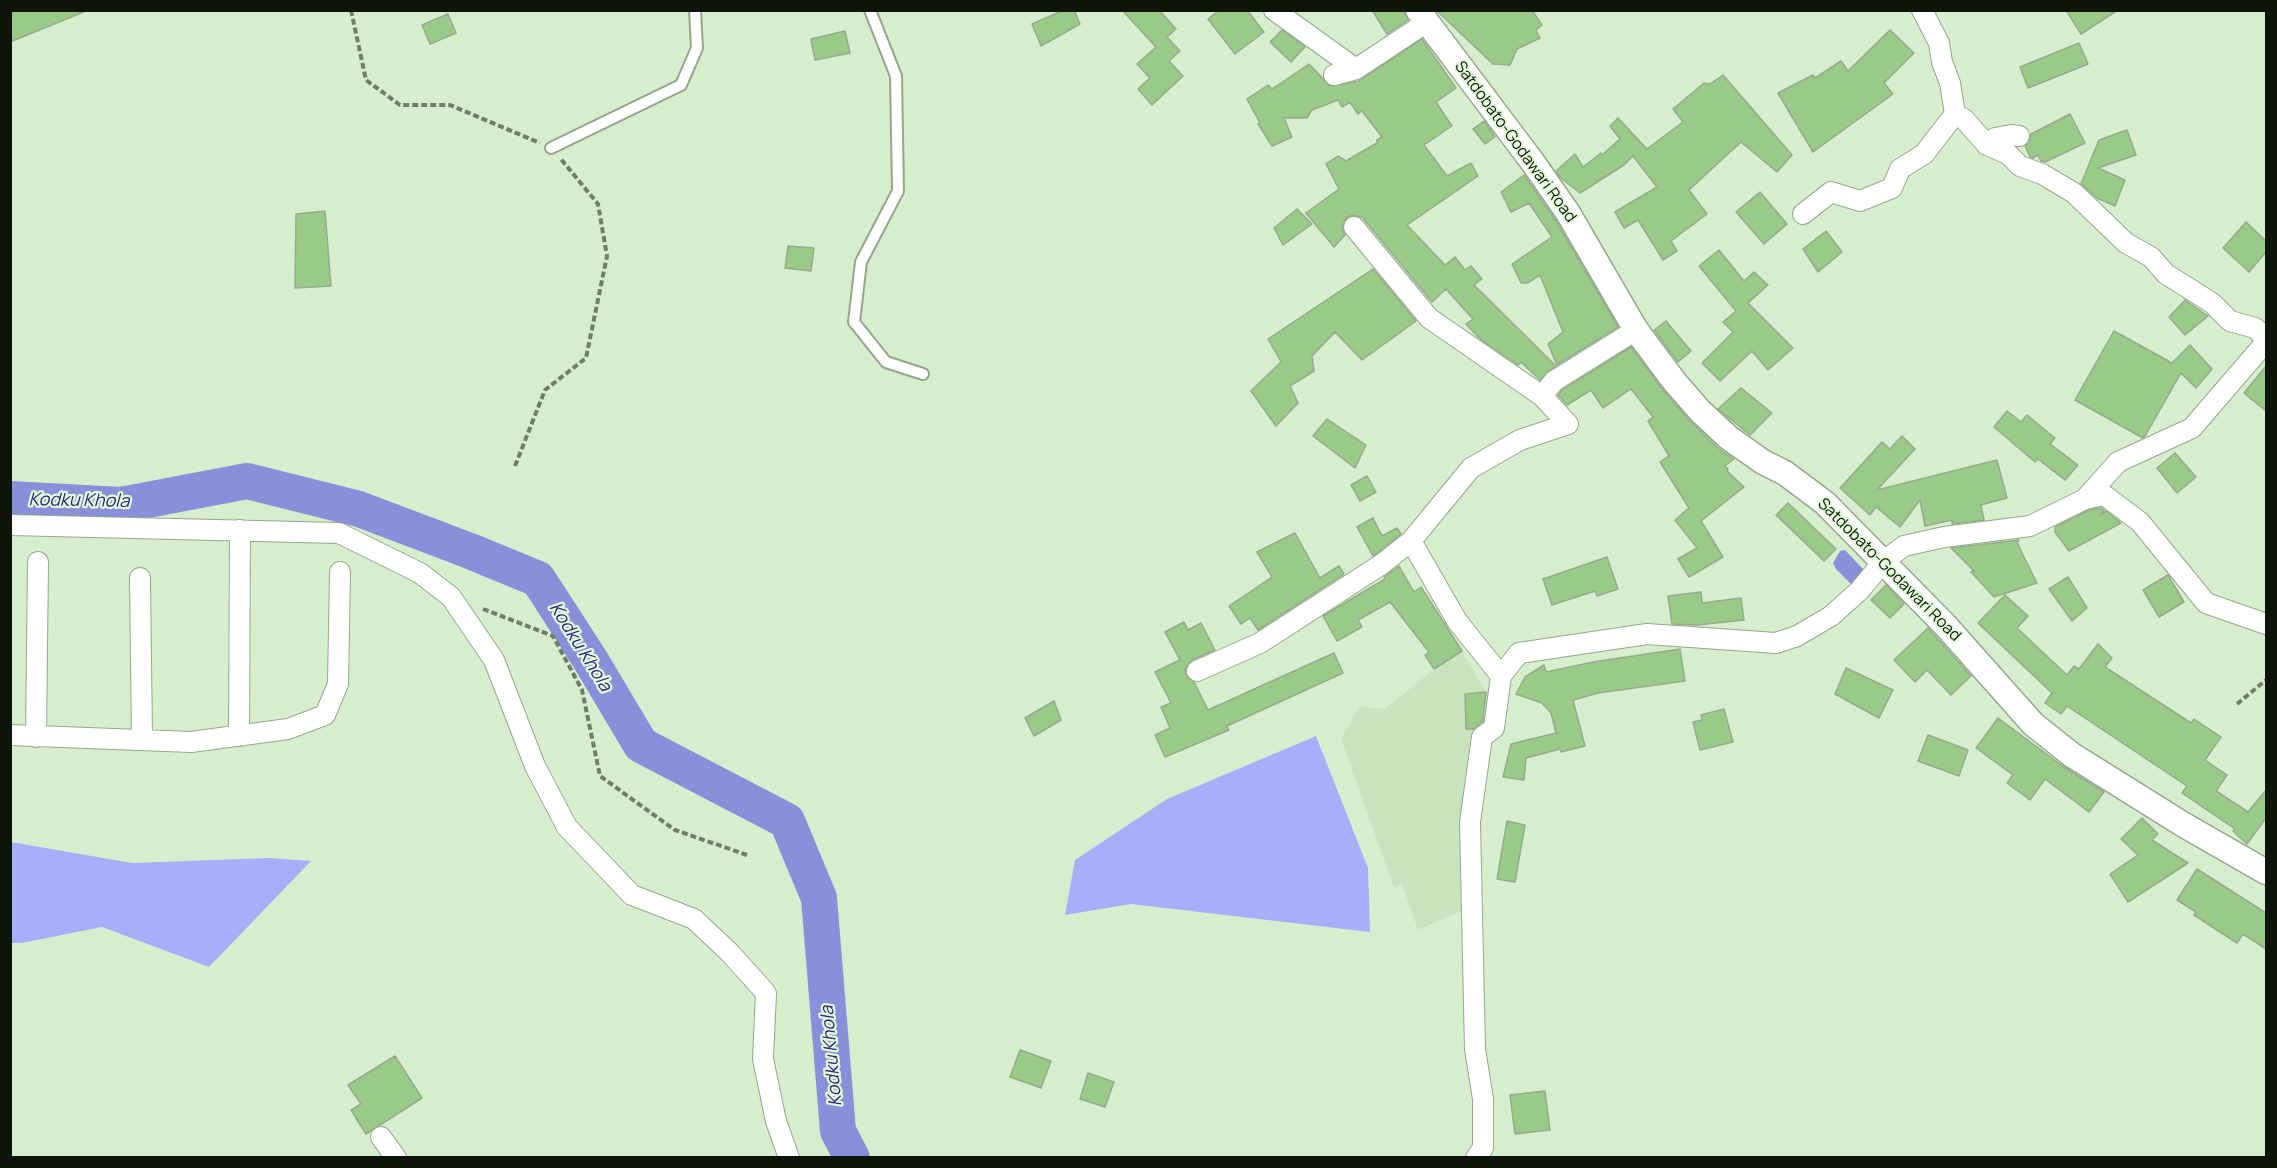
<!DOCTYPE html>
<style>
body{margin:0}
#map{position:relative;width:2277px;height:1168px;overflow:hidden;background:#d7eece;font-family:Manrope,sans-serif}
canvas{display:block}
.frame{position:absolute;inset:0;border:12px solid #0d150a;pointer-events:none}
</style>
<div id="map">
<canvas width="2277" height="1168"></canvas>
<div class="frame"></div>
</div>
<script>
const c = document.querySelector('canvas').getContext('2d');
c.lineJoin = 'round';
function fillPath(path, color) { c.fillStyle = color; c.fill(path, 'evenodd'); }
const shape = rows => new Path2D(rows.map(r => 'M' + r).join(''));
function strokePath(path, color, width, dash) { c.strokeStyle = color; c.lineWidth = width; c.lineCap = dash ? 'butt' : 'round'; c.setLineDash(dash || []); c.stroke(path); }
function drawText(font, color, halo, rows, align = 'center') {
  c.font = font + ' Manrope,sans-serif'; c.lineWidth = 4.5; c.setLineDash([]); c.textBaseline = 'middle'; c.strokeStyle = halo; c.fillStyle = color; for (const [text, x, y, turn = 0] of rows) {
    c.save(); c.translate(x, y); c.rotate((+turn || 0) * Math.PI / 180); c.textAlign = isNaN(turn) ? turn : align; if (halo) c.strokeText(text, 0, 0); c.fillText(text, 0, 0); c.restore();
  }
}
const built = shape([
 [1453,636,1486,692,1489,730,1487,765,1473,906,1418,930,1402,884,1394,888,1341,738,1360,706,1385,709,1434,669,1425,655]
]);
const forest = shape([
 [1316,736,1368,868,1370,932,1131,904,1065,915,1075,860,1167,799],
 [11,842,132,863,270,858,311,861,209,967,102,927,22,943,11,943]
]);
const water = shape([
 [1845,550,1864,570,1864,575,1853,586,1836,569,1833,563,1840,551]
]);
const river = shape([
 [10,499,121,505,247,481,359,509,470,551,538,579,591,661,641,745,787,821,819,898,838,1131,852,1158]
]);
const building = shape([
 [10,10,86,10,86,11,10,42,10,10],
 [1064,10,1074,10,1080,24,1041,46,1032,24,1064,10],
 [1122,10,1159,10,1176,29,1167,37,1180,51,1169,61,1183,76,1152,105,1138,89,1150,78,1137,64,1156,47,1122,10],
 [1219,10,1247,10,1264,32,1235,54,1208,19,1219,10],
 [1372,10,1403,10,1408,20,1387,34,1372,10],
 [1436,10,1532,10,1542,25,1536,30,1540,38,1517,49,1510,65,1493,64,1436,10],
 [2066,10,2118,10,2081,34,2066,10],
 [448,14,456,33,430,44,422,25,448,14],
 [1282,30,1305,47,1291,62,1270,42,1282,30],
 [1890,30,1914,53,1884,83,1893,94,1813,152,1778,93,1813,75,1815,78,1841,61,1848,71,1890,30],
 [845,31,850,53,815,60,811,39,845,31],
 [1422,39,1456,88,1436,102,1452,126,1424,145,1447,176,1471,163,1478,176,1407,225,1445,265,1455,257,1465,270,1471,266,1482,279,1474,285,1556,366,1540,380,1521,362,1518,365,1480,339,1466,324,1473,319,1446,289,1432,302,1362,217,1353,215,1346,218,1342,228,1345,235,1334,247,1306,213,1339,189,1326,164,1338,156,1346,161,1377,143,1377,140,1382,137,1362,111,1358,114,1350,102,1342,107,1338,100,1312,110,1307,118,1284,118,1292,137,1272,146,1258,124,1260,123,1247,99,1268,85,1272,89,1309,64,1330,86,1359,81,1422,39],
 [2079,43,2088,64,2028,88,2020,67,2079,43],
 [1723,75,1792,155,1777,172,1741,142,1689,190,1707,214,1671,241,1677,251,1663,260,1638,220,1624,228,1615,212,1657,187,1633,156,1624,165,1580,193,1561,178,1556,171,1575,154,1583,167,1601,153,1602,155,1620,139,1610,126,1618,118,1647,149,1683,122,1673,109,1704,83,1710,84,1723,75],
 [2070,114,2085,143,2045,162,2041,161,2038,155,2033,158,2030,157,2025,146,2029,143,2031,134,2070,114],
 [1484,121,1495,137,1485,144,1473,129,1484,121],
 [2127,130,2136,155,2098,168,2125,180,2115,206,2097,198,2081,184,2099,140,2127,130],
 [1524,175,1556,221,1618,327,1557,365,1548,344,1563,332,1540,275,1528,283,1521,283,1512,264,1552,237,1529,203,1511,212,1501,192,1524,175],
 [1760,192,1787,224,1764,244,1736,212,1760,192],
 [1297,209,1312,224,1283,245,1274,228,1297,209],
 [325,211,331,286,295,288,296,214,325,211],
 [2246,222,2266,241,2266,252,2249,272,2223,248,2246,222],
 [1826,231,1842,252,1818,272,1803,249,1826,231],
 [788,246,814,248,811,271,785,268,788,246],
 [1719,250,1744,281,1754,272,1768,285,1748,303,1793,348,1768,370,1752,351,1720,381,1702,363,1733,332,1723,322,1736,311,1699,266,1719,250],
 [1373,269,1416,321,1362,360,1335,332,1312,356,1314,371,1290,386,1298,403,1276,426,1251,391,1281,362,1268,339,1373,269],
 [2185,300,2208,316,2185,335,2169,317,2185,300],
 [1666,321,1691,351,1678,362,1654,330,1666,321],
 [2114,331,2172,363,2190,345,2212,369,2196,388,2181,373,2145,436,2143,438,2075,400,2114,331],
 [1631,347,1663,390,1689,420,1719,449,1734,459,1725,466,1728,469,1727,471,1744,487,1701,521,1723,557,1689,577,1678,559,1697,548,1675,520,1689,508,1660,462,1669,456,1648,421,1653,417,1631,389,1603,408,1591,390,1567,405,1558,395,1562,390,1631,347],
 [2266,366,2266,411,2244,393,2266,366],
 [1741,388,1772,413,1750,435,1718,409,1741,388],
 [2007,411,2021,422,2027,415,2055,438,2050,444,2078,465,2065,480,2038,459,2035,462,1994,427,2007,411],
 [1327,419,1366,445,1355,468,1313,436,1327,419],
 [1902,436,1915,449,1877,490,1997,460,2007,498,1981,505,1984,520,1952,524,1952,520,1925,526,1920,500,1900,527,1876,507,1870,515,1840,488,1882,442,1890,449,1902,436],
 [2175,453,2196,477,2177,493,2157,468,2175,453],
 [1367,476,1376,492,1360,501,1351,485,1367,476],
 [1788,503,1836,549,1824,561,1776,515,1788,503],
 [2101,508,2104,510,2101,515,2106,511,2121,523,2069,551,2055,532,2055,527,2089,510,2101,508],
 [1373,518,1382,536,1397,528,1401,534,1373,556,1357,527,1373,518],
 [1295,533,1320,578,1339,566,1344,574,1258,630,1250,618,1241,624,1229,606,1272,577,1257,552,1295,533],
 [2019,540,2017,542,2022,553,2037,583,1994,597,1971,572,1974,571,1951,548,2019,540],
 [1607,557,1618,589,1597,596,1595,591,1552,605,1543,579,1607,557],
 [1399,566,1414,592,1421,587,1462,651,1434,669,1425,655,1429,652,1390,602,1358,620,1362,627,1337,641,1323,616,1385,579,1384,577,1399,566],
 [2168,575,2184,602,2159,617,2143,590,2168,575],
 [2068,577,2087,608,2072,621,2049,589,2068,577],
 [1886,585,1904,604,1890,618,1871,600,1886,585],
 [1701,592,1702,603,1741,598,1744,620,1697,625,1672,624,1668,596,1701,592],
 [2005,595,2028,616,2017,628,2067,675,2074,666,2079,669,2098,644,2112,658,2105,667,2191,723,2194,719,2221,737,2205,760,2227,775,2216,791,2248,812,2266,790,2266,818,2247,844,2233,831,2235,829,2182,793,2187,786,2067,706,2061,714,2045,703,2052,693,1978,623,2005,595],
 [1184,622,1188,630,1201,623,1215,650,1192,660,1185,669,1186,676,1194,682,1208,710,1334,653,1343,673,1227,726,1229,730,1165,757,1155,735,1170,728,1161,707,1171,703,1155,672,1180,660,1165,632,1184,622],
 [1928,628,1971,676,1951,695,1927,670,1915,682,1894,660,1928,628],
 [1680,649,1685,681,1598,693,1573,700,1585,746,1561,752,1560,749,1526,758,1524,780,1503,777,1511,744,1556,733,1551,713,1542,703,1516,694,1525,677,1544,665,1546,672,1593,662,1680,649],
 [1846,668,1893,690,1879,718,1835,694,1846,668],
 [1486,692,1483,721,1473,729,1466,729,1465,694,1486,692],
 [1054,701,1061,720,1034,736,1025,718,1054,701],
 [1724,709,1733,742,1700,750,1693,722,1702,720,1701,715,1724,709],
 [1998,718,2064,767,2104,792,2089,812,2045,779,2030,800,2007,783,2013,775,1976,748,1998,718],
 [1928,735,1968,750,1959,776,1918,761,1928,735],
 [2142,818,2158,834,2152,840,2188,863,2128,902,2110,874,2138,855,2121,839,2142,818],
 [1507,821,1525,825,1515,882,1497,879,1507,821],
 [2197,869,2266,913,2266,949,2243,934,2237,943,2194,915,2196,912,2177,900,2197,869],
 [1020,1050,1051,1061,1041,1088,1010,1077,1020,1050],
 [395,1056,422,1098,366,1134,351,1110,361,1104,348,1085,395,1056],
 [1088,1073,1114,1082,1105,1107,1080,1099,1088,1073],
 [1545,1091,1550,1130,1515,1134,1510,1095,1545,1091]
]);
const path = shape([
 [351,10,366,80,400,105,450,105,540,143],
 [515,466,545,390,586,358,607,256,598,204,560,158],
 [483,609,553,636,582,690,600,776,675,830,747,855],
 [2237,704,2266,680]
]);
const service = shape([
 [870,10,896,76,898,191,861,262,854,322,886,362,923,374],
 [551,148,681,85,697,48,695,10]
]);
const minor = shape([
 [1274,10,1356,69],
 [1922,10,1939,43,1942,62,1950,83,1955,114,1964,119,1987,145,2008,154,2020,166,2042,174,2074,193,2126,243,2151,257,2166,274,2212,303,2230,321,2255,328,2266,338],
 [1334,75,1356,69,1427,22],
 [1987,145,1995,138,2011,135,2019,136],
 [1803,214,1831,192,1860,201,1892,188,1900,169,1924,154,1955,114],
 [1542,396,1554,381,1636,330],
 [2085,499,2104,495,2140,522,2206,603,2266,624],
 [10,525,339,533,420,573,451,597,494,660,535,766,567,827,632,895,694,919,730,953,766,993,763,1059,776,1121,789,1158],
 [1411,541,1457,621,1501,676],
 [140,578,142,740],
 [1197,671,1260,643,1382,564,1411,541,1471,468,1520,440,1568,424,1542,396,1429,318,1354,227],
 [10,735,191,742,288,729,325,715,338,684,340,572],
 [239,736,240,530],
 [36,737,38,562],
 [381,1137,396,1158],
 [1476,1158,1483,1148,1483,1099,1475,1049,1470,822,1482,737,1494,728,1501,676,1519,653,1647,634,1776,643,1797,636,1831,616,1859,591,1884,561,1904,546,1944,537,2030,526,2085,499,2118,462,2192,428,2266,342]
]);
const tertiary = shape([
 [1418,10,1534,164,1568,213,1636,330,1674,381,1700,411,1729,438,1763,462,1785,473,1825,503,1946,626,2033,724,2072,755,2184,825,2266,872]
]);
const streetNames = [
 ["Satdobato-Godawari Road",1515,142,54],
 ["Satdobato-Godawari Road",1889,570,45]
];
const waterNames = [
 ["Kodku Khola",79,501,1],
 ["Kodku Khola",580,647,58],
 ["Kodku Khola",832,1056,-95]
];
fillPath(built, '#c8e4be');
fillPath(forest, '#a6b0fa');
fillPath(water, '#8790d8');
strokePath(river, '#8790d8', 36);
fillPath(building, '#9aca87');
strokePath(building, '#95ab8d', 1.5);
strokePath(service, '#93a88b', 14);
strokePath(minor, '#93a88b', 22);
strokePath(tertiary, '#93a88b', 27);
strokePath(path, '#6e7e68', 4, [6, 3]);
strokePath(service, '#fff', 10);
strokePath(minor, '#fff', 20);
strokePath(tertiary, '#fff', 24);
drawText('16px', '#0d150a', '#e4fbdb', streetNames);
drawText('italic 18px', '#292678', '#e4fbdb', waterNames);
</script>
